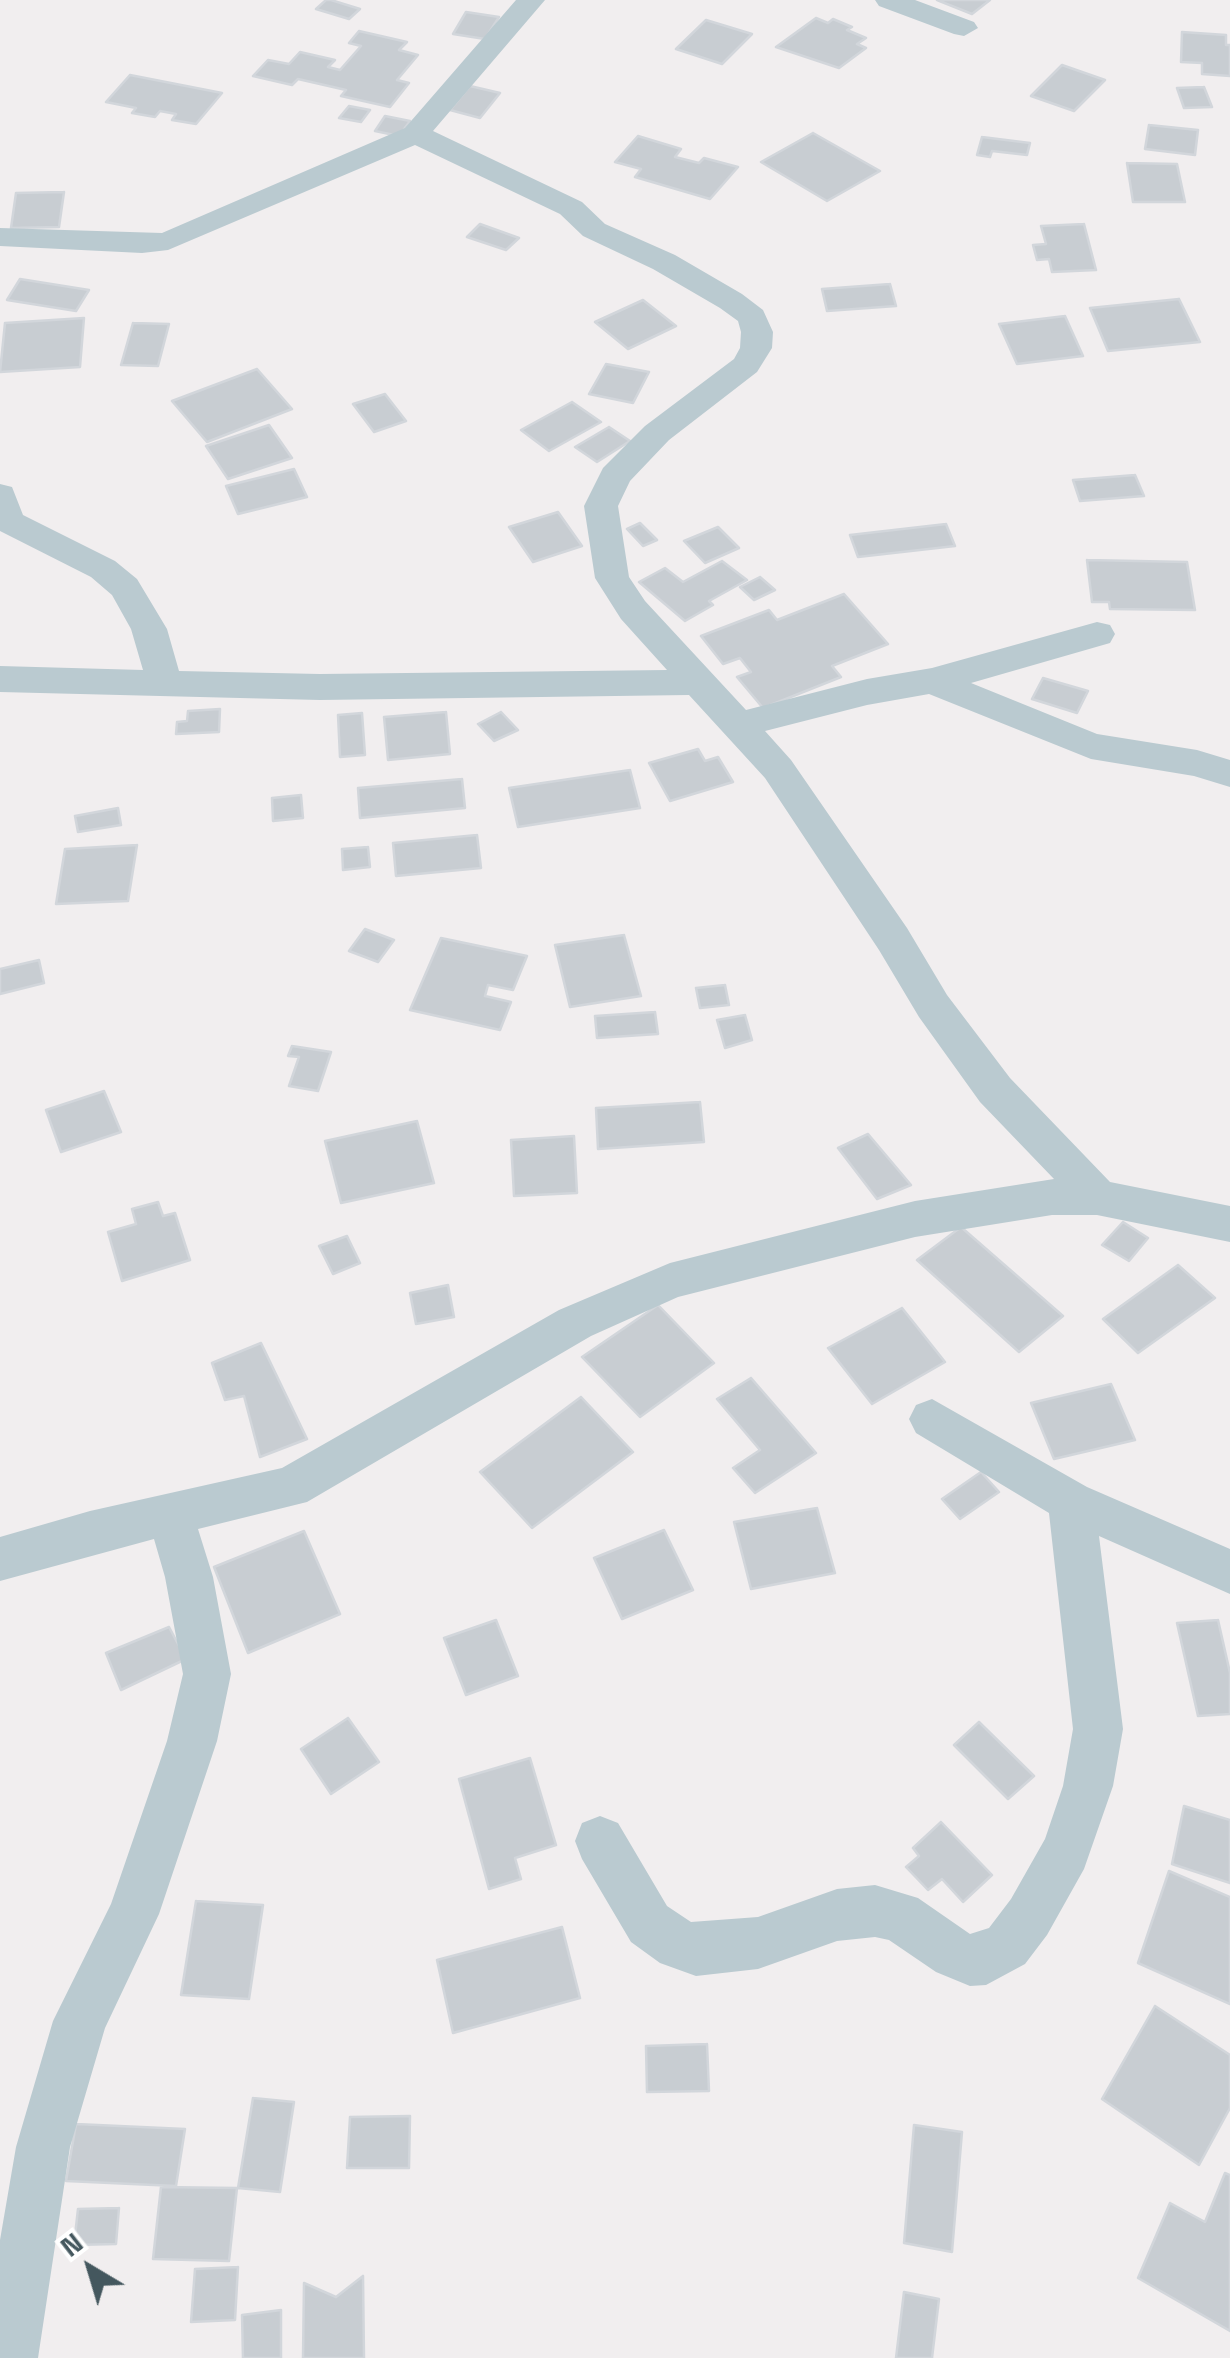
<!DOCTYPE html>
<style>
body{margin:0}
#map{position:relative;width:1230px;height:2358px;overflow:hidden;background:#f1eeef;font-family:"Space Grotesk",sans-serif}
canvas{display:block}
.north{position:absolute;left:40px;top:2218px;width:100px;height:100px;-webkit-text-stroke:8px #fff;paint-order:stroke;rotate:322deg;font-size:28px;font-weight:700;line-height:40px;text-align:center;color:#44575e}
.north::after{content:'';display:block;margin:auto;width:35px;height:45px;background:#44575e;clip-path:polygon(50% 0,100% 100%,50% 72%,0 100%)}
</style>
<div id="map">
<canvas width="1230" height="2358"></canvas>
<div class="north">N</div>
</div>
<script>
const c = document.querySelector('canvas').getContext('2d');
c.lineJoin = 'round';
function fillPath(path, color) { c.fillStyle = color; c.fill(path, 'evenodd'); }
const shape = rows => new Path2D(rows.map(r => 'M' + r).join(''));
function strokePath(path, color, width, dash) { c.strokeStyle = color; c.lineWidth = width; c.lineCap = dash ? 'butt' : 'round'; c.setLineDash(dash || []); c.stroke(path); }
const building = shape([
 [326,0,331,0,360,9,349,19,316,9,326,0],
 [937,0,990,0,972,14,937,0],
 [466,12,499,17,485,39,453,34,466,12],
 [816,18,828,23,833,19,852,27,847,30,866,38,857,44,866,48,839,68,776,47,816,18],
 [706,20,752,34,722,64,676,49,706,20],
 [359,31,407,42,399,50,418,55,397,80,409,83,390,107,341,96,346,90,298,79,292,85,253,76,268,60,289,64,300,52,335,60,328,67,340,70,361,46,349,43,359,31],
 [1182,32,1226,35,1226,45,1230,45,1230,76,1202,74,1202,63,1181,62,1182,32],
 [1062,65,1105,80,1074,111,1031,96,1062,65],
 [130,75,222,93,196,124,172,120,176,114,160,111,155,117,132,113,136,108,106,102,130,75],
 [470,86,500,93,480,118,450,110,470,86],
 [1204,87,1212,107,1184,108,1177,88,1204,87],
 [349,106,370,110,361,122,339,118,349,106],
 [385,116,410,121,399,136,375,131,385,116],
 [1149,125,1198,130,1195,155,1145,149,1149,125],
 [813,133,880,171,827,201,761,162,813,133],
 [638,136,681,149,675,157,699,163,704,158,738,167,710,199,635,177,641,169,615,162,638,136],
 [982,137,1030,143,1027,155,992,151,990,157,977,155,982,137],
 [1127,163,1177,164,1185,202,1133,202,1127,163],
 [64,192,59,227,11,228,16,193,64,192],
 [480,224,519,238,506,250,467,237,480,224],
 [1084,224,1096,270,1052,272,1049,259,1037,260,1033,245,1046,244,1041,226,1084,224],
 [20,279,89,290,76,311,7,300,20,279],
 [890,284,896,306,827,311,822,289,890,284],
 [1179,299,1200,342,1108,351,1090,308,1179,299],
 [643,300,676,326,628,349,595,322,643,300],
 [1065,316,1083,356,1017,364,999,324,1065,316],
 [84,318,80,367,0,372,5,323,84,318],
 [133,323,169,324,158,366,121,365,133,323],
 [606,364,649,372,633,403,589,394,606,364],
 [257,369,292,409,207,442,172,401,257,369],
 [385,394,406,421,374,432,353,404,385,394],
 [572,402,601,422,549,451,521,430,572,402],
 [269,425,292,458,228,479,206,446,269,425],
 [609,427,630,441,597,462,575,447,609,427],
 [294,469,307,497,238,514,226,486,294,469],
 [1135,475,1144,496,1080,501,1073,480,1135,475],
 [558,512,582,546,533,562,509,527,558,512],
 [640,523,657,540,643,546,627,529,640,523],
 [946,524,955,546,858,557,850,535,946,524],
 [718,527,739,548,705,563,684,541,718,527],
 [1087,560,1187,562,1195,610,1110,609,1109,602,1092,602,1087,560],
 [722,561,747,580,709,601,713,605,685,621,639,582,665,568,683,582,722,561],
 [760,577,775,590,754,600,740,587,760,577],
 [844,594,888,644,832,666,841,677,763,708,737,677,751,672,740,658,723,664,701,636,769,610,777,620,844,594],
 [1043,678,1088,691,1077,713,1032,699,1043,678],
 [220,709,219,732,176,734,177,722,187,721,188,711,220,709],
 [446,712,450,754,388,760,384,717,446,712],
 [501,712,518,730,494,741,478,724,501,712],
 [362,713,365,755,340,757,338,715,362,713],
 [698,749,705,761,718,757,733,782,670,801,649,763,698,749],
 [630,770,640,808,518,827,509,788,630,770],
 [462,779,465,808,360,818,358,788,462,779],
 [301,795,303,818,273,821,272,798,301,795],
 [118,808,121,825,78,832,75,816,118,808],
 [477,835,481,868,396,876,393,843,477,835],
 [137,845,128,901,56,904,65,849,137,845],
 [368,847,370,867,343,870,342,849,368,847],
 [365,929,394,940,378,962,349,951,365,929],
 [624,935,641,996,570,1007,555,945,624,935],
 [441,938,527,956,513,990,488,985,485,996,511,1002,500,1030,410,1010,441,938],
 [39,960,44,983,0,994,0,969,39,960],
 [725,985,729,1005,700,1008,696,988,725,985],
 [655,1012,658,1034,597,1038,595,1016,655,1012],
 [745,1015,752,1040,725,1048,717,1020,745,1015],
 [292,1046,331,1052,318,1091,289,1086,299,1057,288,1056,292,1046],
 [104,1091,121,1132,61,1152,46,1110,104,1091],
 [700,1102,704,1142,598,1149,596,1108,700,1102],
 [417,1121,434,1183,341,1203,325,1141,417,1121],
 [868,1134,911,1185,877,1199,838,1148,868,1134],
 [574,1136,577,1193,514,1196,511,1140,574,1136],
 [158,1202,163,1216,175,1213,190,1260,122,1281,108,1232,136,1224,132,1209,158,1202],
 [1123,1222,1148,1238,1129,1261,1102,1245,1123,1222],
 [961,1227,1063,1316,1019,1352,917,1260,961,1227],
 [347,1236,360,1263,333,1274,319,1246,347,1236],
 [1178,1265,1215,1298,1138,1353,1103,1319,1178,1265],
 [448,1285,454,1317,416,1324,410,1293,448,1285],
 [658,1305,714,1363,640,1417,582,1357,658,1305],
 [902,1308,945,1362,872,1404,828,1348,902,1308],
 [261,1343,307,1439,260,1457,244,1396,225,1400,212,1363,261,1343],
 [751,1378,816,1453,755,1493,733,1468,760,1450,717,1399,751,1378],
 [1111,1384,1135,1440,1054,1459,1031,1403,1111,1384],
 [581,1397,633,1452,532,1528,480,1472,581,1397],
 [981,1472,999,1492,960,1519,942,1499,981,1472],
 [817,1508,835,1573,751,1589,734,1522,817,1508],
 [664,1530,693,1590,622,1619,594,1558,664,1530],
 [304,1531,340,1614,248,1653,214,1567,304,1531],
 [496,1620,518,1676,466,1695,444,1638,496,1620],
 [1218,1620,1230,1673,1230,1714,1198,1716,1177,1623,1218,1620],
 [169,1627,186,1659,121,1690,106,1653,169,1627],
 [348,1718,379,1762,331,1794,301,1749,348,1718],
 [979,1722,1034,1776,1008,1799,954,1745,979,1722],
 [530,1758,556,1845,515,1858,521,1879,489,1889,459,1779,530,1758],
 [1184,1806,1230,1820,1230,1883,1172,1864,1184,1806],
 [941,1822,992,1875,963,1902,942,1879,928,1890,906,1867,919,1856,913,1848,941,1822],
 [1169,1871,1230,1897,1230,2004,1138,1963,1169,1871],
 [196,1901,263,1905,249,1999,181,1995,196,1901],
 [562,1927,580,1998,453,2033,437,1960,562,1927],
 [1155,2006,1230,2055,1230,2108,1199,2165,1102,2099,1155,2006],
 [707,2044,709,2091,647,2092,646,2046,707,2044],
 [253,2098,294,2102,280,2192,238,2188,253,2098],
 [410,2116,409,2168,347,2168,350,2117,410,2116],
 [76,2124,185,2129,176,2186,66,2181,76,2124],
 [914,2125,962,2132,952,2252,904,2243,914,2125],
 [1225,2173,1230,2175,1230,2331,1138,2278,1170,2203,1205,2222,1225,2173],
 [161,2187,237,2188,229,2261,153,2259,161,2187],
 [119,2208,116,2244,74,2245,78,2209,119,2208],
 [238,2267,235,2320,191,2322,195,2269,238,2267],
 [363,2276,364,2358,303,2358,304,2283,336,2297,363,2276],
 [904,2292,939,2299,932,2358,896,2358,904,2292],
 [281,2310,281,2358,243,2358,242,2315,281,2310]
]);
const street = shape([
 [516,0,545,0,433,131,582,202,605,224,675,255,742,294,763,310,773,332,772,348,757,372,669,440,630,481,618,506,629,577,645,601,746,710,867,679,932,668,1097,622,1110,625,1115,634,1110,643,971,683,1097,734,1197,750,1230,760,1230,787,1194,776,1091,759,929,694,867,705,765,731,791,760,907,928,947,995,1010,1078,1110,1182,1230,1206,1230,1242,1097,1215,1052,1215,915,1237,678,1297,591,1336,307,1502,198,1529,213,1577,231,1674,217,1741,159,1914,105,2028,70,2147,38,2358,0,2358,0,2240,16,2147,53,2021,111,1904,167,1741,183,1674,165,1577,154,1539,0,1581,0,1537,90,1511,282,1468,559,1310,670,1263,915,1201,1054,1179,980,1102,919,1017,879,950,765,778,689,695,320,700,0,692,0,666,143,670,131,629,112,595,91,577,0,531,0,484,12,487,23,515,115,561,137,579,167,629,179,671,320,674,667,670,621,619,595,578,584,506,603,468,645,426,734,359,740,348,741,332,738,321,720,308,653,269,583,236,560,214,415,145,168,250,142,253,0,246,0,228,162,233,405,128,516,0],
 [875,0,915,0,974,22,978,28,964,36,954,34,879,6,875,0],
 [932,1399,1087,1487,1230,1549,1230,1594,1099,1536,1123,1729,1113,1786,1084,1869,1047,1935,1025,1964,986,1985,970,1986,936,1972,889,1940,875,1937,837,1941,758,1969,696,1976,660,1963,631,1942,582,1859,575,1841,582,1823,600,1816,618,1823,667,1906,691,1922,758,1917,837,1889,875,1885,918,1898,970,1934,989,1928,1011,1899,1045,1839,1063,1786,1073,1729,1049,1513,916,1433,909,1419,916,1405,932,1399]
]);
fillPath(building, '#c8cdd2');
strokePath(building, '#d2d6db', 2.5);
fillPath(street, '#bacad0');
</script>
